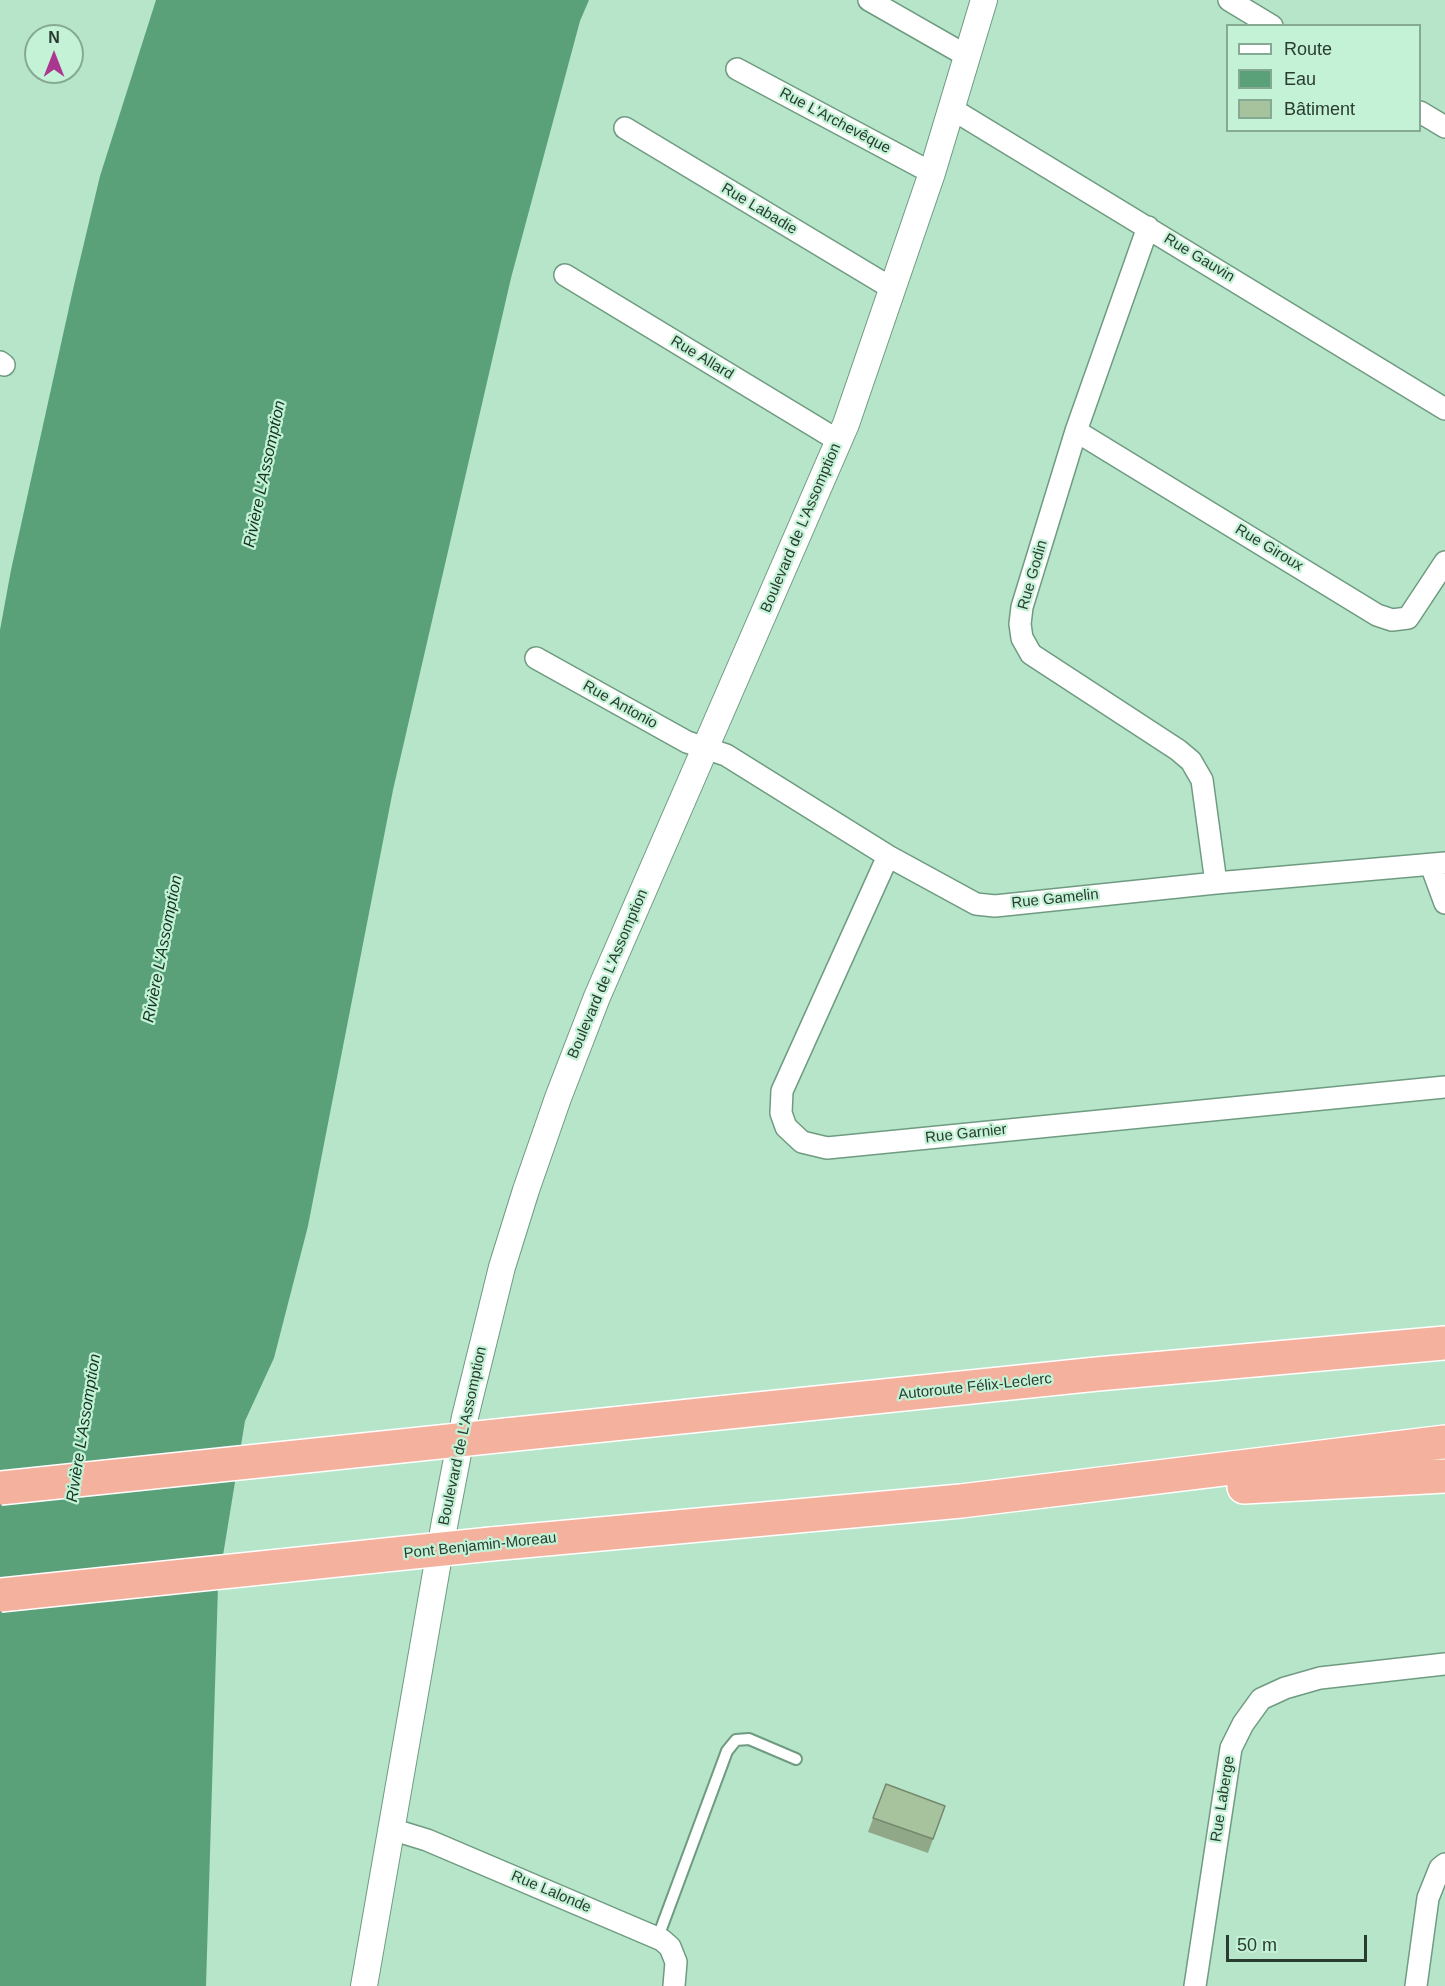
<!DOCTYPE html>
<meta charset="utf-8">
<style>
body{margin:0}
#map{position:relative;width:1445px;height:1986px;overflow:hidden;background:#b7e5c9;font-family:Helvetica,sans-serif}
canvas{display:block}
.legend{position:absolute;left:1226px;top:24px;width:195px;height:108px;box-sizing:border-box;background:#c4f2d6;border:2px solid #86a994;margin:0;padding:8px 10px;list-style:none;font-size:18px;color:#2a3c31}
.legend li{display:flex;align-items:center;gap:12px;height:30px}
.legend b{width:30px;border:2px solid #86a994}
.north{position:absolute;left:24px;top:24px;width:60px;height:60px;box-sizing:border-box;background:#c4f2d6;border:2px solid #86a994;border-radius:50%;rotate:0deg;font-size:16px;font-weight:700;line-height:24px;text-align:center;color:#2a3c31}
.north::after{content:'';display:block;margin:auto;width:21px;height:27px;background:#aa3690;clip-path:polygon(50% 0,100% 100%,50% 72%,0 100%)}
.scale{position:absolute;left:1226px;top:1935px;width:141px;height:27px;box-sizing:border-box;border:3px solid #2a3c31;border-top:0;padding-left:8px;font-size:18px;line-height:21px;white-space:nowrap;color:#2a3c31;-webkit-text-stroke:4px #c4f2d6;paint-order:stroke}
</style>
<div id="map">
<canvas width="1445" height="1986"></canvas>
<ul class="legend">
<li><b style="height:8px;background:#fff"></b>Route</li>
<li><b style="height:16px;background:#5aa179"></b>Eau</li>
<li><b style="height:16px;background:#a7c39d"></b>Bâtiment</li>
</ul>
<div class="north">N</div>
<div class="scale">50 m</div>
</div>
<script>
const c = document.querySelector('canvas').getContext('2d');
c.lineJoin = 'round';
function fillPath(path, color) { c.fillStyle = color; c.fill(path, 'evenodd'); }
const shape = rows => new Path2D(rows.map(r => 'M' + r).join(''));
function strokePath(path, color, width, dash) { c.strokeStyle = color; c.lineWidth = width; c.lineCap = dash ? 'butt' : 'round'; c.setLineDash(dash || []); c.stroke(path); }
function drawText(font, color, halo, rows, align = 'center') {
  c.font = font + ' Helvetica,sans-serif'; c.lineWidth = 4.5; c.setLineDash([]); c.textBaseline = 'middle'; c.strokeStyle = halo; c.fillStyle = color; for (const [text, x, y, turn = 0] of rows) {
    c.save(); c.translate(x, y); c.rotate((+turn || 0) * Math.PI / 180); c.textAlign = isNaN(turn) ? turn : align; if (halo) c.strokeText(text, 0, 0); c.fillText(text, 0, 0); c.restore();
  }
}
const water = shape([
 [156,0,589,0,580,21,511,278,393,790,308,1226,274,1358,245,1421,218,1586,206,1986,0,1986,0,630,11,570,74,285,100,176]
]);
const service = shape([
 [658,1937,727,1751,736,1740,749,1739,796,1759]
]);
const minor = shape([
 [869,0,967,56],
 [1229,0,1272,26],
 [737,69,932,173],
 [952,109,1445,409],
 [1420,112,1445,127],
 [625,128,893,289],
 [1148,227,1076,431,1022,607,1020,624,1022,638,1031,654,1178,750,1191,761,1202,780,1216,883],
 [565,275,839,441],
 [0,362,4,365],
 [1076,431,1377,615,1392,620,1408,618,1445,562],
 [536,658,687,742,726,755,888,856,976,904,995,906,1216,883,1445,863],
 [888,856,782,1091,781,1113,786,1127,802,1142,827,1148,1445,1087],
 [1431,865,1445,903],
 [391,1829,427,1840,662,1940,670,1947,676,1962,674,1986],
 [1195,1986,1231,1748,1243,1724,1261,1699,1285,1688,1320,1678,1445,1664],
 [1416,1986,1428,1898,1440,1868,1445,1864]
]);
const tertiary = shape([
 [364,1986,445,1521,465,1417,502,1267,526,1190,558,1098,597,997,846,424,932,173,984,0]
]);
const motorway = shape([
 [506,1435,1097,1374,1445,1343],
 [1244,1487,1445,1476],
 [491,1544,961,1501,1445,1442]
]);
const motorwayBridge = shape([
 [0,1488,506,1435],
 [0,1595,491,1544]
]);
const wall = shape([
 [886,1784,945,1806,928,1853,868,1832]
]);
const building = shape([
 [886,1784,945,1806,933,1839,873,1818,886,1784]
]);
const streetNames = [
 ["Rue L'Archevêque",835,121,28],
 ["Rue Labadie",759,209,31],
 ["Rue Gauvin",1199,258,31],
 ["Rue Allard",702,358,31],
 ["Boulevard de L'Assomption",801,528,-67],
 ["Rue Giroux",1269,548,31],
 ["Rue Godin",1033,575,-74],
 ["Rue Antonio",620,705,29],
 ["Rue Gamelin",1055,899,-6],
 ["Boulevard de L'Assomption",608,974,-67],
 ["Rue Garnier",966,1134,-6],
 ["Autoroute Félix-Leclerc",975,1387,-6],
 ["Boulevard de L'Assomption",463,1436,-78],
 ["Pont Benjamin-Moreau",480,1546,-6],
 ["Rue Laberge",1223,1799,-81],
 ["Rue Lalonde",551,1892,23]
];
const waterNames = [
 ["Rivière L'Assomption",265,474,-78],
 ["Rivière L'Assomption",163,949,-79],
 ["Rivière L'Assomption",84,1428,-81]
];
fillPath(water, '#5aa179');
strokePath(service, '#6f9b81', 14);
strokePath(minor, '#6f9b81', 24);
strokePath(tertiary, '#6f9b81', 28);
strokePath(motorway, '#fff', 36);
strokePath(service, '#fff', 10);
strokePath(minor, '#fff', 21);
strokePath(tertiary, '#fff', 26);
strokePath(motorway, '#f4b29e', 33);
strokePath(motorwayBridge, '#fff', 36, []);
strokePath(motorwayBridge, '#f4b29e', 33);
fillPath(wall, '#90a887');
fillPath(building, '#a7c39d');
strokePath(building, '#75886e', 1.5);
drawText('15px', '#2a3c31', '#c4f2d6', streetNames);
drawText('italic 16px', '#123321', '#c4f2d6', waterNames);
</script>
